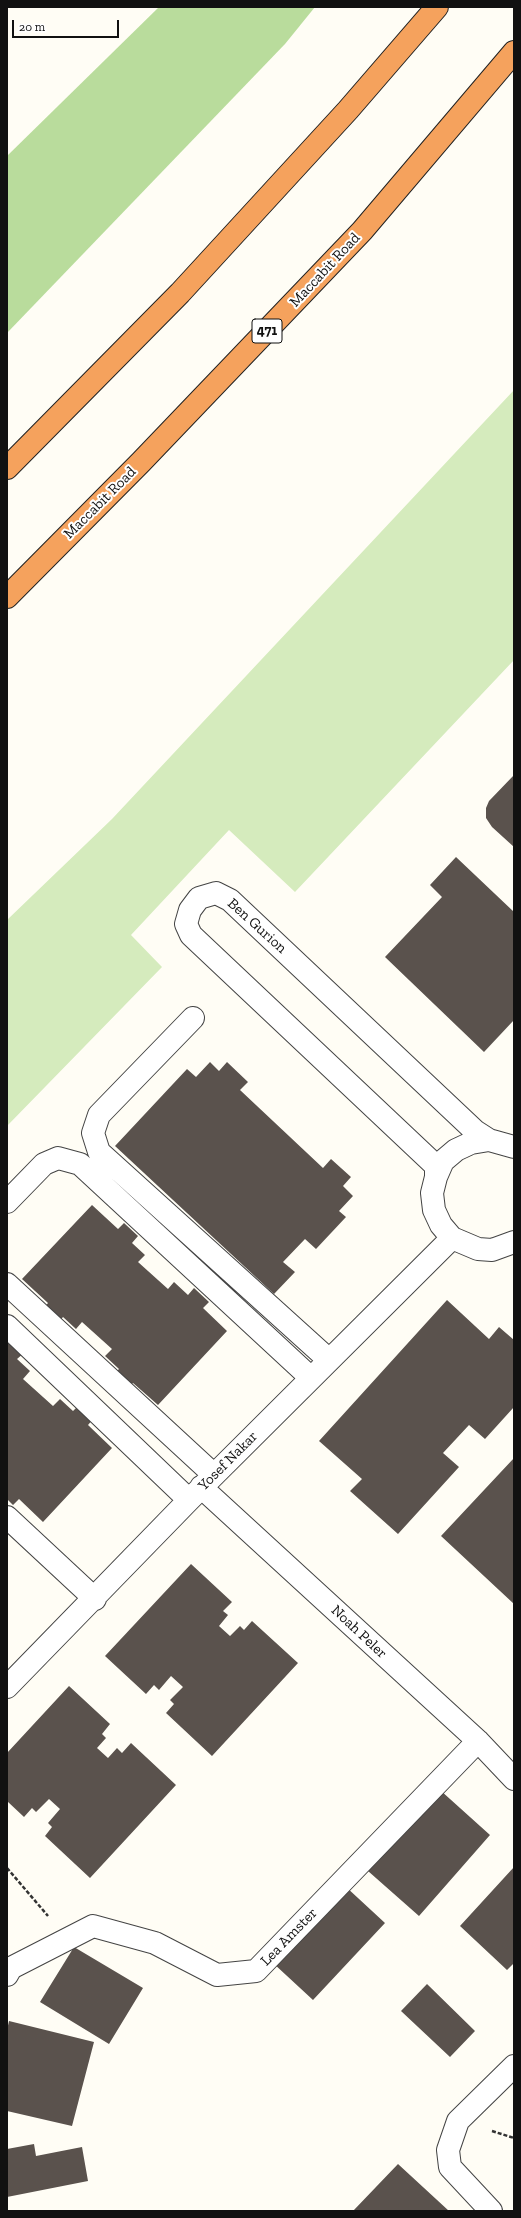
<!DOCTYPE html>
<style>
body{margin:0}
#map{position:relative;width:521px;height:2218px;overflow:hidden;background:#fffdf5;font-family:"Zilla Slab",serif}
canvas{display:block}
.frame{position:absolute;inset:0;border:8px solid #111;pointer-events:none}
.scale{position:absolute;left:12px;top:20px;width:107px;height:18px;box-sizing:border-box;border:2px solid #111;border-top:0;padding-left:5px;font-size:12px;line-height:14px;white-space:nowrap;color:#111;-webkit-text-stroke:3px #fff;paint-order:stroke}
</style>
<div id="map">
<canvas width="521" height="2218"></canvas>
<div class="frame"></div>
<div class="scale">20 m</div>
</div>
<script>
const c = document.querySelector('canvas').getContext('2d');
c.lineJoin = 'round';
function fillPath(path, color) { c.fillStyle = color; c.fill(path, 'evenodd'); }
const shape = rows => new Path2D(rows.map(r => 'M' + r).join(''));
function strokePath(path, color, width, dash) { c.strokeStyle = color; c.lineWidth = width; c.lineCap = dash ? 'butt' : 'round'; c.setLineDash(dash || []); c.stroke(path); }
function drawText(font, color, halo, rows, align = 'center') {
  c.font = font + ' "Zilla Slab",serif'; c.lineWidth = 4; c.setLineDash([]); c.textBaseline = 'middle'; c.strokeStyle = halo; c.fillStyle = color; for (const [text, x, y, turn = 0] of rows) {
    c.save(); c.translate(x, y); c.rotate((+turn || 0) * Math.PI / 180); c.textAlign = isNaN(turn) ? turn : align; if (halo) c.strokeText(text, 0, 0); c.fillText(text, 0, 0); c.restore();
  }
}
const green = shape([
 [514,390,514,660,295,892,229,830,131,935,162,967,7,1126,7,920,112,819]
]);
const forest = shape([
 [159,7,315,7,285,44,7,333,7,156]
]);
const building = shape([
 [514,775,514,847,492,827,486,818,486,808,489,801],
 [456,857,514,912,514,1020,484,1052,385,957,442,897,430,885],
 [210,1062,219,1071,227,1062,248,1082,240,1090,323,1168,331,1159,351,1177,343,1186,353,1196,339,1211,346,1217,316,1249,305,1239,283,1262,295,1272,274,1294,115,1146,187,1069,196,1077],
 [92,1205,118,1229,124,1223,138,1236,132,1243,145,1255,138,1262,168,1289,174,1282,188,1295,194,1288,209,1302,203,1308,227,1331,158,1405,133,1383,128,1388,113,1375,119,1369,105,1356,112,1349,82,1322,76,1329,63,1317,58,1323,43,1309,48,1303,22,1279],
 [447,1300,489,1339,499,1327,514,1340,514,1407,485,1439,469,1425,443,1453,459,1467,398,1534,350,1491,362,1479,319,1441],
 [10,1340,24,1353,17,1359,30,1371,23,1379,53,1406,60,1399,73,1411,79,1405,94,1418,88,1425,112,1448,43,1522,19,1499,13,1505,7,1499,7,1343],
 [514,1458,514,1604,441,1536],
 [191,1564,232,1602,223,1611,228,1615,219,1626,230,1636,240,1626,244,1630,252,1621,298,1663,212,1756,166,1713,174,1704,170,1700,183,1687,171,1676,159,1690,154,1685,146,1694,105,1656],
 [69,1686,110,1724,102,1734,106,1738,97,1748,108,1758,117,1748,122,1753,131,1743,176,1785,90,1878,45,1836,52,1827,48,1823,60,1809,49,1799,36,1812,32,1808,24,1817,7,1801,7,1753],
 [440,1790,490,1835,419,1916,368,1871],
 [514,1867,514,1963,507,1970,460,1926],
 [345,1886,385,1923,313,2000,273,1963],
 [74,1947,143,1988,109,2044,40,2002],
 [427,1984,475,2031,450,2057,401,2011],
 [9,2021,94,2042,72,2126,7,2111,7,2030],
 [34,2144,36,2156,82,2147,88,2181,7,2197,7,2149],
 [398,2164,449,2211,353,2211]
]);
const path = shape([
 [7,1868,48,1916],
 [492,2131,514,2138]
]);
const minor = shape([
 [193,1018,99,1115,93,1133,99,1152,329,1360],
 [514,1147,489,1140,471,1143,456,1150,443,1161,436,1177,432,1193,434,1210,441,1225,452,1238,478,1249,492,1250,514,1242],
 [436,1177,436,1166,191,935,186,924,190,910,199,898,216,893,230,900,475,1131,489,1140],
 [7,1202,44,1164,58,1158,80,1164,311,1378],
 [7,1284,214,1475],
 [7,1326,189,1500],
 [201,1487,478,1741,514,1779],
 [7,1517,95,1599],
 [7,1687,189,1500,452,1238],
 [7,1975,11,1968,93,1926,155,1943,217,1975,256,1971,478,1741],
 [491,2211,450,2167,448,2150,458,2121,514,2066]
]);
const highway = shape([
 [7,468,180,293,348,110,437,7],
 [7,597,141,462,362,231,514,52]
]);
const shields = [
 [267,331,30]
];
const shieldNames = [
 ["471",267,331]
];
const streetNames = [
 ["Maccabit Road",325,270,-47],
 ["Maccabit Road",100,503,-45],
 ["Ben Gurion",257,926,42],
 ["Yosef Nakar",228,1461,-45],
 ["Noah Peler",359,1632,43],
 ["Lea Amster",289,1937,-46]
];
fillPath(green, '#d5ebbd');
fillPath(forest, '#b9dc9c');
fillPath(building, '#5a524d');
strokePath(minor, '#444', 24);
strokePath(highway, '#222', 24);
strokePath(path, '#333', 2.5, [4, 2]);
strokePath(minor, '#fff', 22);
strokePath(highway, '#f5a25d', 22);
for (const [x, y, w] of shields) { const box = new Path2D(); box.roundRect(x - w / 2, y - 12, w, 24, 3); c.fillStyle = '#fff'; c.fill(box); strokePath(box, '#111', 1); }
drawText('bold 14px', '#111', null, shieldNames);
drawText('15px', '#111', '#fff', streetNames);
</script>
